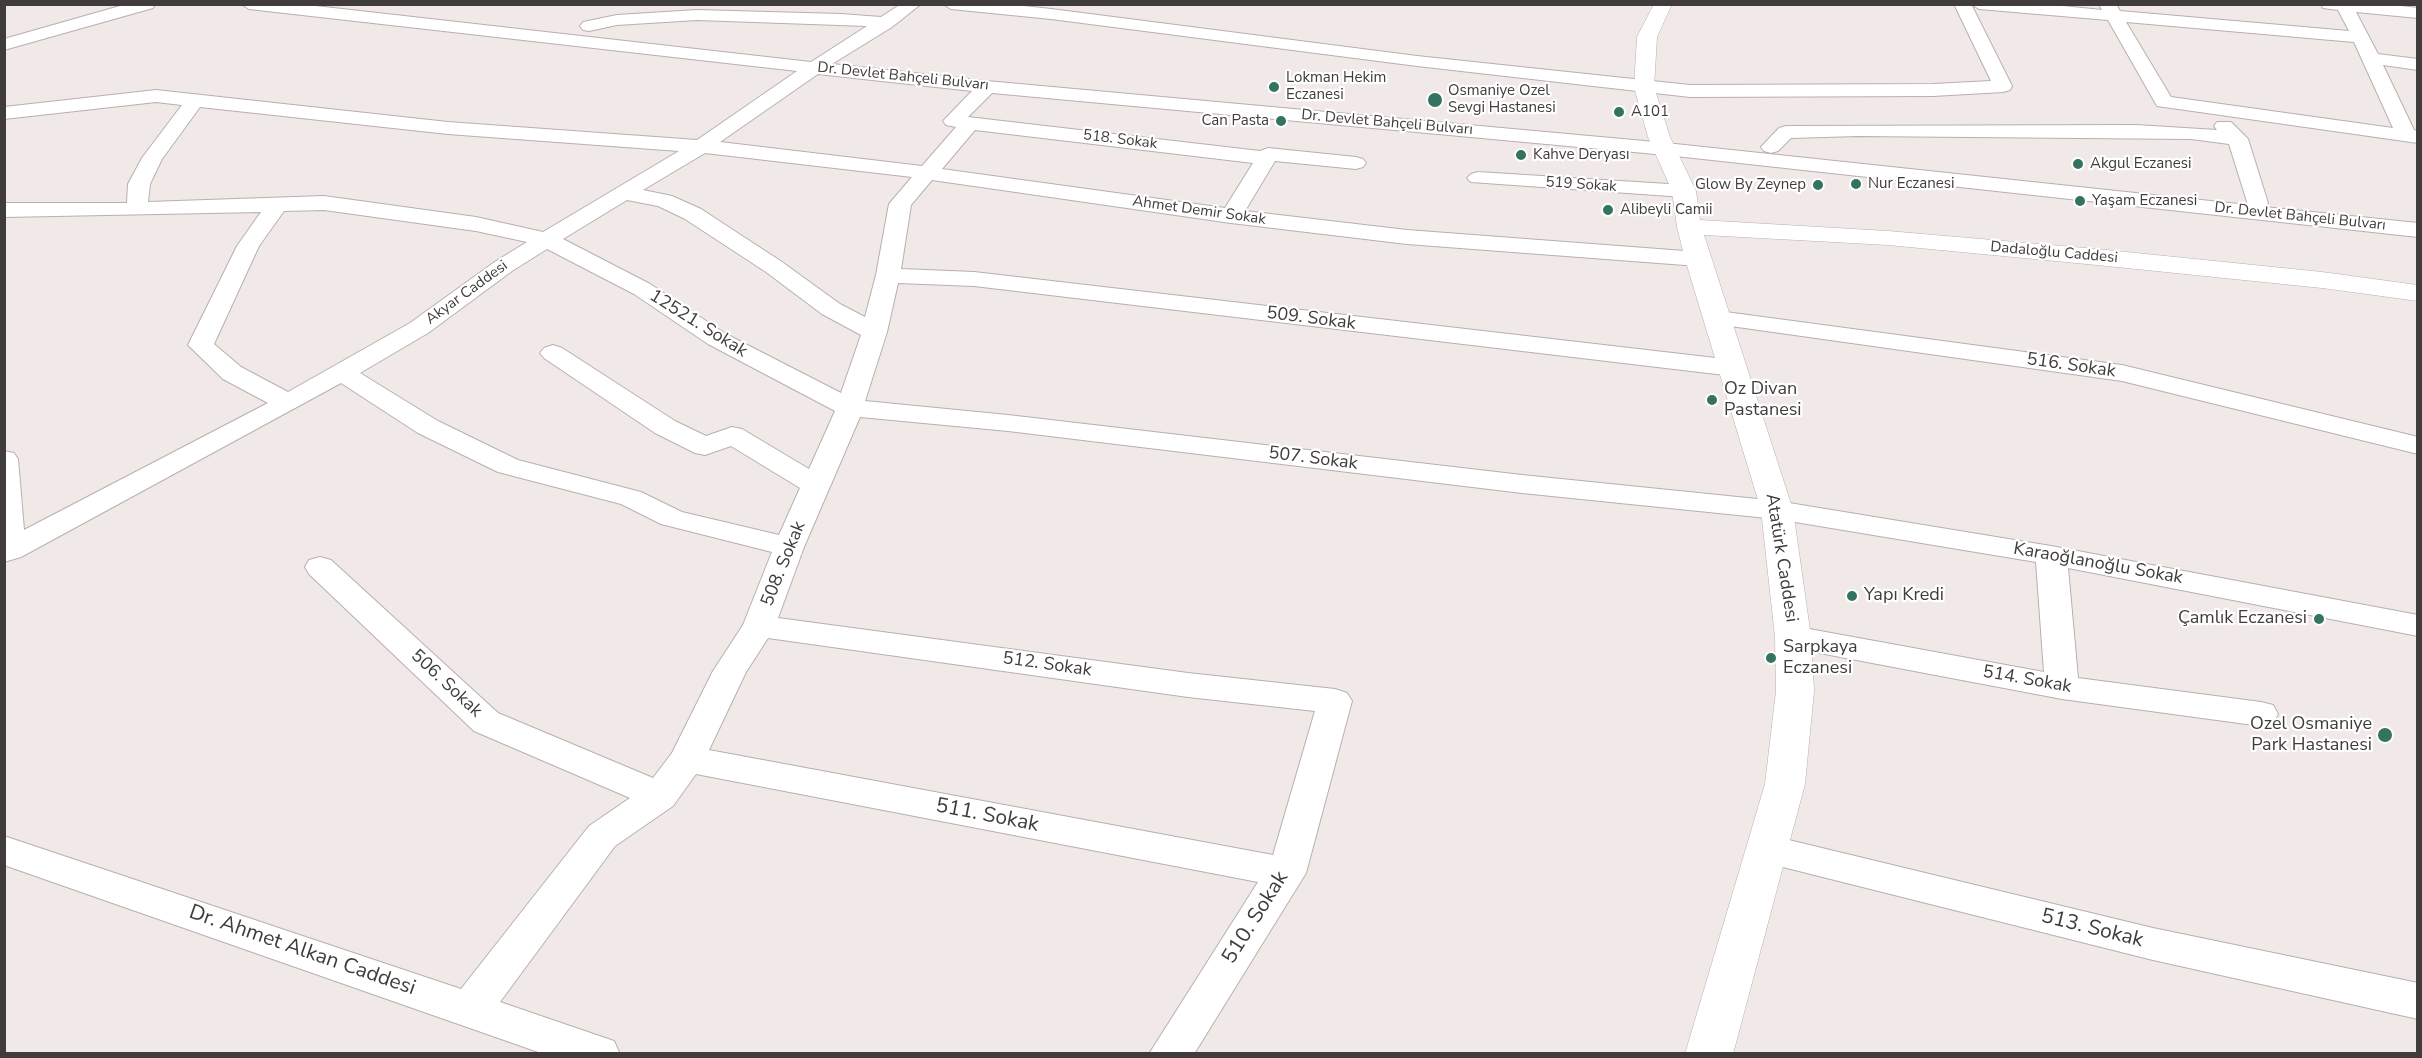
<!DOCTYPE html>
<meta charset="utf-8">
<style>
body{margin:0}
#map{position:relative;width:2422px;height:1058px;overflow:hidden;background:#f0e9e7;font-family:"Nunito Sans",sans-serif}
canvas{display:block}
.frame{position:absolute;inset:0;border:6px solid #3f3c3b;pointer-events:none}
</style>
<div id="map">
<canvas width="2422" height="1058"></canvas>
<div class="frame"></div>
</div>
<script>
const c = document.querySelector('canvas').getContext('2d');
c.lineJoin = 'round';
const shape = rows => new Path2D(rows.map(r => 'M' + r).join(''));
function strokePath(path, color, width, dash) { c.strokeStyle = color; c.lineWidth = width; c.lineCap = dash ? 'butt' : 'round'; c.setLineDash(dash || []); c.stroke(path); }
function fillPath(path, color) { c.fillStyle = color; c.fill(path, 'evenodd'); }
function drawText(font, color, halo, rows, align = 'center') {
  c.font = font + ' "Nunito Sans",sans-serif'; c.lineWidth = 4.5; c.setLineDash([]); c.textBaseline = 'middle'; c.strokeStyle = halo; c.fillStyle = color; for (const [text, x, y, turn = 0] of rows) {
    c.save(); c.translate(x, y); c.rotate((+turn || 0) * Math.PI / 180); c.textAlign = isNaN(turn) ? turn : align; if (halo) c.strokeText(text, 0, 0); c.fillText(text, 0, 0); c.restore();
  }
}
const street = shape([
 [127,4,155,4,153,8,4,50,4,39,127,4],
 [241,4,298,4,811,62,867,26,697,20,617,25,589,31,583,30,580,26,583,22,617,15,697,10,841,14,881,17,901,4,921,4,892,27,832,64,987,81,1666,143,2248,205,2229,144,2191,139,1858,136,1791,138,1778,151,1771,153,1764,151,1761,147,1779,128,1786,126,2136,125,2217,130,2214,126,2217,122,2231,122,2248,139,2268,203,2265,207,2418,223,2418,237,1666,155,992,93,968,117,1260,151,1268,148,1356,157,1363,159,1366,163,1363,167,1356,169,1275,161,1245,211,1407,230,1698,252,1706,254,1710,259,1706,264,1698,266,1407,244,1231,223,932,180,911,205,901,269,974,272,1733,360,1742,363,1746,368,1742,373,1733,376,974,286,898,283,887,332,865,401,1008,415,1522,475,1777,501,2051,546,2418,615,2418,636,2068,568,2078,678,2261,702,2273,705,2278,714,2273,723,2261,726,2062,699,1793,648,1781,645,1777,637,1781,629,1793,626,2044,672,2036,562,1777,519,1522,493,1008,431,860,417,804,547,778,618,1188,673,1335,689,1347,693,1352,701,1306,873,1194,1054,1149,1054,1258,882,696,774,673,806,615,846,500,1002,614,1041,620,1054,544,1054,4,865,4,836,461,989,589,826,630,798,474,731,309,574,305,567,309,560,320,557,331,560,498,713,653,778,672,753,713,671,743,625,772,552,661,524,621,504,498,472,418,433,341,383,21,557,4,562,4,451,14,453,18,459,24,530,268,403,223,379,188,345,237,246,261,212,4,217,4,203,127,203,128,184,142,158,182,105,156,102,4,119,4,107,156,90,448,122,697,140,797,71,249,9,241,4],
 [818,74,972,91,943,121,946,125,956,127,922,166,720,142,818,74],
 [200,107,448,134,679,151,543,232,476,217,324,196,148,202,150,184,162,159,200,107],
 [975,130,1253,163,1225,208,942,169,975,130],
 [705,153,912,177,889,204,876,275,865,317,840,304,782,262,701,209,672,196,643,190,705,153],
 [627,200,658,206,685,219,766,272,822,314,861,335,841,393,726,334,650,284,563,239,627,200],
 [324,210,476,231,527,242,496,261,410,323,288,392,241,367,214,344,259,246,284,211,324,210],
 [547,249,634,294,708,344,835,411,809,469,742,429,732,427,706,436,675,421,562,348,553,345,544,348,540,353,544,358,655,433,695,453,705,455,731,446,800,488,779,535,682,512,641,492,518,460,438,421,360,373,428,333,512,271,547,249],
 [768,638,1188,697,1315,711,1273,855,709,750,746,672,768,638],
 [943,4,1006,4,1051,9,1417,56,1690,85,1933,84,1991,81,1954,4,1971,4,2012,86,2010,90,2003,92,1933,96,1690,97,1417,66,1051,19,951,9,943,4],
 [1971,4,2043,4,2102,10,2099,4,2116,4,2120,11,2349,31,2338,10,2323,8,2321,4,2384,4,2418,8,2418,18,2356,12,2378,54,2418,59,2418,70,2383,65,2414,130,2418,131,2418,143,2157,106,2108,20,1979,9,1971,4],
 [2126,22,2354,42,2393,128,2171,97,2126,22],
 [1478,172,1684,185,1692,186,1695,191,1692,196,1684,197,1471,182,1467,178,1471,174,1478,172],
 [1718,311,2122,365,2418,437,2418,454,2122,381,1709,323,1706,318,1709,313,1718,311],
 [1768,835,2153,928,2418,983,2418,1019,2153,960,1755,860,1749,850,1755,840,1768,835]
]);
const secondary = shape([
 [1654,4,1672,4,1657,37,1654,87,1670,137,1696,191,1700,220,1888,231,2097,249,2322,272,2418,285,2418,301,2322,288,2097,265,1888,245,1704,235,1793,510,1811,637,1814,691,1805,784,1733,1054,1685,1054,1765,784,1776,691,1775,637,1761,510,1685,259,1677,227,1672,191,1648,137,1634,87,1637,37,1654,4]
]);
const markers = [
 [1274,87,6,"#34735f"],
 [1435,100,8,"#34735f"],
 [1619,112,6,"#34735f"],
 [1281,121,6,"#34735f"],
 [1521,155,6,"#34735f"],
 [2078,164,6,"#34735f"],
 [1856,184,6,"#34735f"],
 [1818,185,6,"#34735f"],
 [2080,201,6,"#34735f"],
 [1608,210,6,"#34735f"],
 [1712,400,6,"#34735f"],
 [1852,596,6,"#34735f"],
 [2319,619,6,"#34735f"],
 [1771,658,6,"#34735f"],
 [2385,735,8,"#34735f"]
];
const farStreetnames = [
 ["Dr. Devlet Bahçeli Bulvarı",903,77,6],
 ["Dr. Devlet Bahçeli Bulvarı",1387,123,5],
 ["518. Sokak",1120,140,7],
 ["519 Sokak",1581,185,4],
 ["Ahmet Demir Sokak",1199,211,8],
 ["Dr. Devlet Bahçeli Bulvarı",2300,217,6],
 ["Dadaloğlu Caddesi",2054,253,5],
 ["Akyar Caddesi",467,293,-36]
];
const farPoinames = [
 ["Lokman Hekim",1286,78],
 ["Eczanesi",1286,95],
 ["Osmaniye Ozel",1448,91],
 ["Sevgi Hastanesi",1448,108],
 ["A101",1631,112],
 ["Can Pasta",1269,121,"right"],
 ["Kahve Deryası",1533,155],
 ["Akgul Eczanesi",2090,164],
 ["Nur Eczanesi",1868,184],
 ["Glow By Zeynep",1806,185,"right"],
 ["Yaşam Eczanesi",2092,201],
 ["Alibeyli Camii",1620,210]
];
const streetNames = [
 ["509. Sokak",1311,319,7],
 ["12521. Sokak",698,324,32],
 ["516. Sokak",2071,366,8],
 ["507. Sokak",1313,459,7],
 ["Atatürk Caddesi",1781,558,81],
 ["508. Sokak",784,564,-68],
 ["Karaoğlanoğlu Sokak",2098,564,10],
 ["512. Sokak",1047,665,8],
 ["514. Sokak",2027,680,10],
 ["506. Sokak",446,684,43]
];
const poiNames = [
 ["Oz Divan",1724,390],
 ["Pastanesi",1724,411],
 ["Yapı Kredi",1864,596],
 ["Çamlık Eczanesi",2307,619,"right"],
 ["Sarpkaya",1783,648],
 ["Eczanesi",1783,669],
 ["Ozel Osmaniye",2372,725,"right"],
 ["Park Hastanesi",2372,746,"right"]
];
const nearStreetnames = [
 ["511. Sokak",987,816,11],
 ["510. Sokak",1256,918,-58],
 ["513. Sokak",2092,929,14],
 ["Dr. Ahmet Alkan Caddesi",302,951,19]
];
strokePath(street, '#b8b0af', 2);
strokePath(secondary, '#b8b0af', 1);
fillPath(street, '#fff');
fillPath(secondary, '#fff');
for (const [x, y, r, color] of markers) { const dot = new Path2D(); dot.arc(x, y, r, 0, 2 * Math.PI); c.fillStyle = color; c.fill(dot); strokePath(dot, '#fff', 2); }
drawText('15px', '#3f3c3b', '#fff', farStreetnames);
drawText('15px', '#3f3c3b', '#fff', farPoinames, 'left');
drawText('18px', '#3f3c3b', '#fff', streetNames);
drawText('18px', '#3f3c3b', '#fff', poiNames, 'left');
drawText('21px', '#3f3c3b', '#fff', nearStreetnames);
</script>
